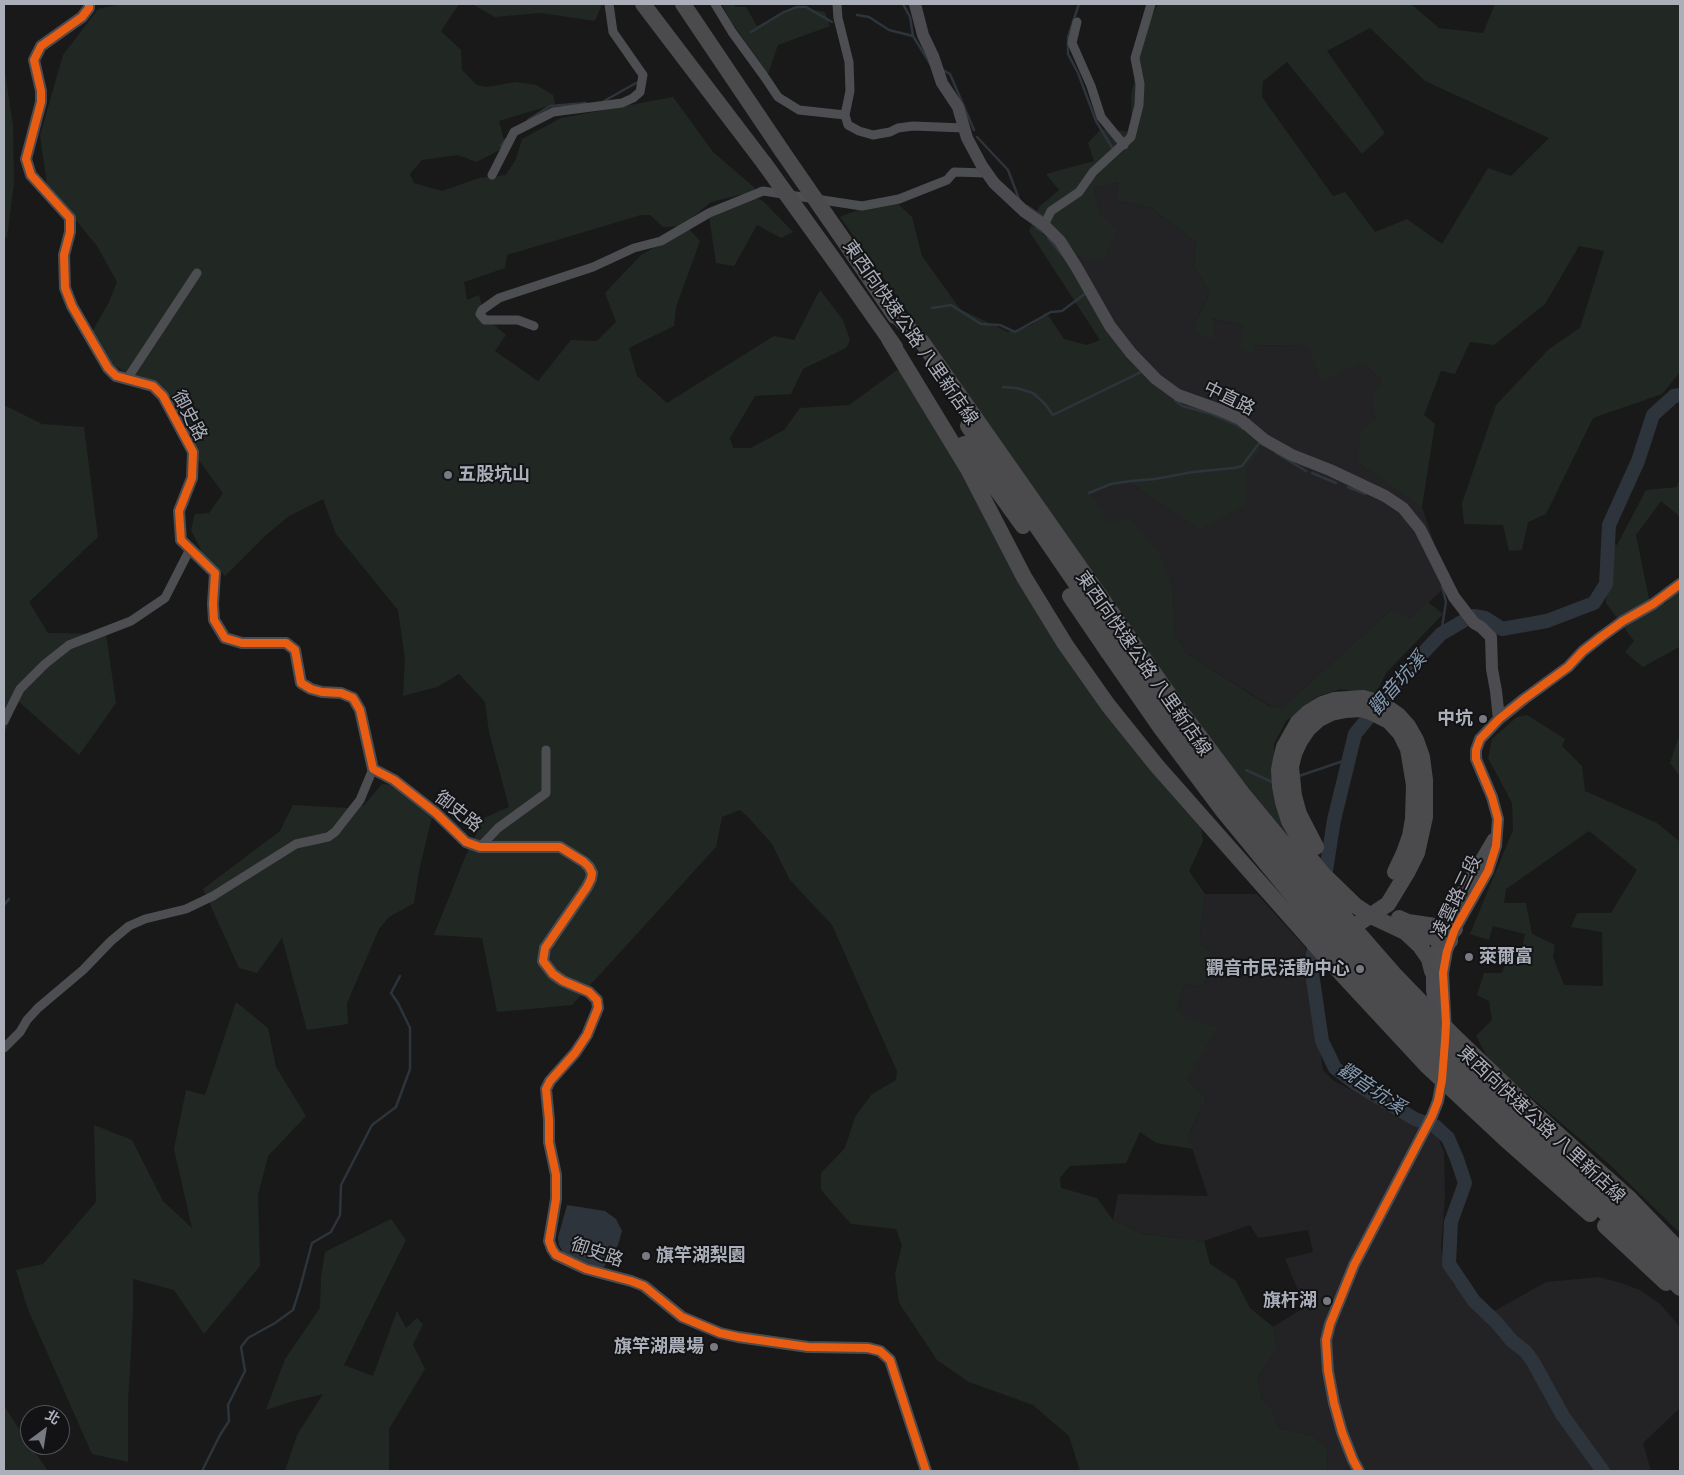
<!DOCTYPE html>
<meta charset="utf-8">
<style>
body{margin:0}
#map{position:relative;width:1684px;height:1475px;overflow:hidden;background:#191919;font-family:"Fira Sans","Noto Sans TC",sans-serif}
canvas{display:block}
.frame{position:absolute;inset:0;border:5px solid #abafba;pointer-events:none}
.north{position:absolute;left:20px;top:1405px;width:50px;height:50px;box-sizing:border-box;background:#131315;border:1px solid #505157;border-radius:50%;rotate:31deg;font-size:14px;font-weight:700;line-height:20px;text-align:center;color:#abafba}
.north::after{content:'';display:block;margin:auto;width:18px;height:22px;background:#787a82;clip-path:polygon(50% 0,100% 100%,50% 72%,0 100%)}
</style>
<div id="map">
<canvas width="1684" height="1475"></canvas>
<div class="frame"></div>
<div class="north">北</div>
</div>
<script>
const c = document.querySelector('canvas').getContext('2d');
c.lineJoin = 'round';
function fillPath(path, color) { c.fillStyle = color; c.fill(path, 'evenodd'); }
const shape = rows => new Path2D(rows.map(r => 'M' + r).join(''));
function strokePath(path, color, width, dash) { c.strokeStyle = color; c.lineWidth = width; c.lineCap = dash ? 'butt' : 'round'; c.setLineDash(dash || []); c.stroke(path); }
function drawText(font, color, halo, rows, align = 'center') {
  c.font = font + ' "Fira Sans","Noto Sans TC",sans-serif'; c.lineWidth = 4; c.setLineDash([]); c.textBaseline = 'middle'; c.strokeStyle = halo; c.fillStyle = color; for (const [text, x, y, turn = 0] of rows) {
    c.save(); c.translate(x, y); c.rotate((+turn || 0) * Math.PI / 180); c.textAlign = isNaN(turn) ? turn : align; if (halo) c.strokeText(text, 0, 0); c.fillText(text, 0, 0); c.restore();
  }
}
const built = shape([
 [1118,183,1115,200,1151,208,1196,242,1194,267,1210,293,1195,323,1212,319,1243,325,1251,354,1256,345,1307,346,1363,362,1382,380,1373,399,1376,419,1358,463,1422,507,1448,585,1411,618,1391,610,1282,708,1270,706,1186,653,1175,636,1173,589,1108,523,1090,493,1127,481,1200,528,1246,505,1246,470,1184,396,1150,370,1107,316,1076,256,1103,260,1100,215,1094,188],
 [1205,894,1257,894,1305,947,1323,1070,1334,1081,1437,1135,1444,1152,1445,1196,1441,1248,1453,1284,1487,1315,1546,1282,1599,1277,1621,1283,1640,1290,1660,1304,1680,1327,1680,1408,1643,1443,1651,1471,1327,1471,1328,1449,1313,1436,1279,1428,1273,1410,1262,1400,1258,1378,1278,1346,1273,1327,1305,1307,1285,1259,1313,1252,1308,1230,1258,1238,1250,1225,1204,1241,1143,1234,1113,1220,1118,1194,1208,1196,1188,1136,1206,1098,1186,1079,1183,1016,1177,1008,1185,984,1204,987,1213,955,1202,944,1200,934]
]);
const green = shape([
 [121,4,459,4,441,31,461,50,462,70,477,85,486,87,516,82,536,85,553,95,555,104,499,121,504,140,502,149,476,162,458,155,422,160,410,174,414,183,442,191,479,178,506,175,516,159,522,139,561,118,673,97,713,152,755,188,752,192,711,202,682,226,663,227,650,215,641,215,507,255,505,268,464,282,467,300,479,295,485,317,506,335,495,351,538,381,571,340,597,341,616,322,605,293,641,255,688,228,700,241,676,307,674,326,629,348,637,376,667,403,774,336,794,340,820,290,843,320,850,340,846,348,803,369,791,394,755,396,730,438,733,448,751,448,784,430,800,408,849,405,900,368,1097,699,1200,821,1203,841,1189,871,1205,894,1200,934,1202,944,1213,955,1204,987,1185,984,1177,1008,1183,1016,1217,1028,1186,1079,1206,1098,1188,1136,1193,1149,1156,1143,1140,1132,1126,1163,1070,1166,1060,1178,1061,1188,1097,1198,1113,1220,1143,1234,1204,1241,1210,1264,1236,1281,1250,1308,1273,1327,1278,1346,1258,1378,1262,1400,1273,1410,1279,1428,1313,1436,1328,1449,1327,1471,1080,1471,1069,1436,1033,1405,969,1382,937,1360,899,1303,895,1274,902,1245,896,1229,851,1224,821,1190,821,1173,845,1148,855,1117,872,1094,896,1080,897,1071,832,925,790,880,772,844,747,816,740,810,722,817,716,847,572,1005,497,1012,482,938,434,935,466,855,484,818,509,807,489,732,485,702,459,674,437,687,403,696,405,659,398,610,336,534,323,499,289,516,266,535,225,576,214,564,204,556,191,530,195,514,209,513,223,493,189,447,160,386,136,378,111,364,92,332,109,302,117,282,97,246,47,185,40,135,63,55,98,9],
 [472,4,602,4,595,21,541,13,495,17],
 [722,4,735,4,735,7,746,7,757,26,798,7,825,12,830,26,778,45,768,74,730,20],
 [1158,4,1411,4,1439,28,1483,33,1495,4,1680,4,1680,372,1662,394,1593,418,1546,514,1528,522,1522,550,1509,551,1503,525,1464,524,1462,503,1496,405,1549,349,1580,328,1604,251,1579,246,1545,304,1494,345,1470,342,1455,374,1441,371,1424,415,1435,424,1422,507,1358,463,1360,434,1376,419,1372,399,1382,380,1363,362,1322,380,1307,346,1256,345,1252,354,1240,348,1243,325,1213,319,1213,339,1197,333,1195,323,1210,293,1194,267,1196,242,1151,208,1115,200,1118,183,1094,188,1100,215,1117,229,1103,261,1076,256,1107,316,1150,370,1184,396,1267,440,1246,470,1246,505,1200,529,1127,481,1090,493,1108,522,1130,519,1159,554,1173,589,1175,636,1186,653,1269,706,1282,708,1391,610,1411,618,1428,602,1443,614,1386,673,1375,696,1341,689,1318,696,1286,721,1274,744,1276,789,1293,844,1287,849,1061,527,840,217,875,203,898,204,912,217,922,256,960,309,1008,332,1032,325,1046,312,1064,339,1087,345,1100,340,1029,231,1039,207,1059,190,1046,174,1094,161,1088,143,1101,129,1132,132,1131,96,1138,64,1152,15],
 [1370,28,1425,81,1549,138,1511,176,1488,168,1442,244,1407,219,1375,232,1345,192,1333,196,1262,97,1263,81,1287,62,1362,154,1385,133,1327,51],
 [4,66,13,125,14,184,7,237,4,238],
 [753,197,763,201,793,232,781,238,757,225,734,266,716,263,709,216],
 [4,405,42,424,84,427,98,537,29,602,48,633,106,634,116,703,79,755,18,701,4,734],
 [1680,476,1680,517,1661,501,1636,535,1649,599,1665,604,1680,589,1680,647,1679,647,1643,667,1625,652,1634,641,1606,603,1608,543,1617,545,1646,490,1677,487],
 [1527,715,1565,739,1562,746,1582,766,1585,791,1657,823,1680,842,1680,1233,1609,1164,1490,1062,1476,1036,1492,1020,1489,1001,1477,995,1484,973,1502,973,1511,948,1522,947,1525,934,1493,926,1489,940,1470,934,1513,830,1512,803,1488,758,1492,739,1517,717],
 [1589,831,1637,870,1611,913,1577,913,1571,927,1602,932,1603,986,1564,985,1553,957,1555,945,1532,934,1526,903,1504,903,1506,889],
 [1680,733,1680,775,1679,775,1670,763],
 [382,784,392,785,432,817,419,871,414,903,389,917,379,929,347,1003,348,1024,307,1030,282,938,257,973,239,968,203,889,280,831,293,805,347,808,364,805],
 [236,1002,268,1028,276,1067,306,1116,268,1156,258,1195,260,1266,204,1334,174,1290,133,1279,133,1311,128,1404,128,1462,92,1454,27,1307,16,1270,43,1264,96,1202,94,1125,132,1140,163,1201,192,1228,174,1149,186,1090,205,1095],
 [391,1219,406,1240,344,1365,373,1376,397,1311,406,1328,417,1318,423,1324,413,1345,425,1369,389,1429,389,1471,285,1471,297,1435,323,1394,290,1402,266,1410,285,1359,320,1308,321,1277,325,1252],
 [4,1406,30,1445,48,1471,4,1471]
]);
const water = shape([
 [567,1205,605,1211,616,1219,622,1231,618,1245,604,1267,596,1267,563,1252,559,1245,558,1237]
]);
const stream = shape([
 [903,4,910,17,913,36,931,65],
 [1079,4,1068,37,1068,54,1078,73,1096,121,1113,149],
 [857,15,869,17,889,30,913,36],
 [751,32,782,13,797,7,806,7,832,22],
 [943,70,950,74,974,130],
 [604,101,636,83],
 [528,120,550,106,586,103],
 [977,137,1008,170,1019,199],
 [501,146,506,139],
 [1027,206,1042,216],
 [1036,228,1043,232],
 [1048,238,1062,255],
 [932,308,951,305,981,324,1000,325,1015,332,1051,312,1062,311,1086,293],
 [1003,387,1016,388,1033,393,1045,404,1053,415,1141,372],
 [1175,400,1182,406,1212,414,1235,424,1243,429],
 [1276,453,1306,471],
 [1312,473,1336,483],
 [1348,487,1365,494],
 [1089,493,1111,484,1131,481,1155,479,1193,472,1234,468,1242,466,1260,442],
 [1441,634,1446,602,1442,586],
 [1246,770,1274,783],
 [1299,776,1349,759],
 [4,905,9,899],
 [202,1471,220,1435,229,1421,228,1405,245,1371,241,1347,248,1338,275,1323,293,1310,300,1288,312,1243,331,1232,340,1215,341,1185,372,1125,396,1107,410,1069,410,1028,398,1003,391,993,400,976]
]);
const river = shape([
 [1474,616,1485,618,1502,629,1547,621,1594,603,1606,584,1609,525,1638,461,1653,415,1674,396,1680,395],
 [1324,883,1334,820,1355,734,1408,669,1441,634,1465,620],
 [1316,936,1311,966,1322,1041,1335,1068,1356,1084,1415,1119,1435,1126,1448,1138,1457,1159,1465,1183,1451,1222,1449,1264,1474,1301,1496,1322,1512,1341,1525,1351,1532,1360,1563,1416,1603,1471]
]);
const street = shape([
 [715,4,732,32,764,76,778,97,799,110,845,115],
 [837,4,838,18,849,62,850,91,845,115,848,125,859,131,873,135,890,132,898,128,913,126,964,128],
 [1077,22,1072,43,1091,86,1101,117,1124,145],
 [492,175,514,132,553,112,622,103,633,98,640,92,643,75,613,32,609,4],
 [1044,225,1051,211,1079,192,1093,172,1131,137,1139,105,1140,84,1135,58,1151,4],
 [534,326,518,320,485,320,480,314,482,310,499,298,593,267,634,248,661,241,709,213,763,191,862,206,899,199,947,180,954,172,986,173,988,175],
 [127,379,197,273],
 [4,721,20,689,45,664,69,645,131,621,165,598,190,549],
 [480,847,498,828,546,793,546,750],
 [4,1048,20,1032,27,1020,38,1008,83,970,111,941,129,926,145,919,186,909,213,896,296,844,328,837,335,832,360,800,373,769]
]);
const secondary = shape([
 [89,4,89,8,82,17,41,46,34,60,41,91,41,102,26,159,31,175,70,218,70,232,64,255,65,288,72,306,108,368,116,376,153,386,163,396,193,452,192,478,179,511,181,540,215,573,213,604,214,620,225,638,242,643,286,643,295,650,301,683,311,689,322,692,341,693,353,698,360,710,373,769,394,780,436,813,466,842,480,847,560,847,584,862,589,867,592,873,591,879,587,887,545,948,543,961,553,974,563,981,589,992,597,1000,598,1008,587,1035,575,1053,550,1081,546,1089,549,1120,549,1142,556,1175,556,1199,549,1241,552,1249,556,1255,586,1269,631,1281,644,1286,682,1317,720,1333,738,1337,808,1347,868,1348,880,1351,890,1360,926,1471],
 [915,4,923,35,933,56,942,83,958,107,967,138,982,166,994,183,1025,212,1044,225,1060,241,1077,268,1110,326,1131,353,1156,379,1178,395,1220,410,1240,419,1265,440,1292,455,1330,470,1385,496,1403,508,1420,529,1454,597,1474,623,1481,627,1491,637,1492,669,1496,691,1499,719],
 [1437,1021,1432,990,1432,971,1439,938,1455,904,1493,839],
 [1446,1033,1443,973,1447,951,1455,929,1488,871,1496,846,1498,819,1492,797,1476,759,1476,750,1480,739,1499,719,1524,699,1568,667,1583,651,1601,637,1623,621,1653,604,1680,584],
 [1359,1471,1353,1460,1342,1432,1334,1403,1328,1371,1326,1340,1330,1324,1354,1265,1432,1116,1438,1101,1443,1073]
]);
const highway = shape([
 [643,4,764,163],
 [683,4,782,151],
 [851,251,895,316],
 [836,263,895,347],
 [889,339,968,469,1024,577,1065,644,1108,705,1157,766,1323,954,1353,927,1242,793,1182,713,922,342,890,309],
 [968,426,1118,645],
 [964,444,1023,526],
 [1070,596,1108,652],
 [1381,703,1363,698,1334,700,1322,704,1309,712,1298,722,1284,747,1281,759,1279,770,1280,786,1283,802,1289,821,1310,858,1323,874,1356,906,1371,916,1405,932,1450,941],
 [1316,847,1299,814,1294,796,1291,767,1294,754,1300,741,1308,729,1319,719,1331,713,1346,710,1361,709,1373,713],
 [1399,918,1408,922,1455,929],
 [1405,932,1420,946,1429,959,1432,971],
 [1630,1199,1680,1251],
 [1620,1209,1680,1272],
 [1605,1226,1666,1283]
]);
const highwayBridge = shape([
 [782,151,851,251],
 [764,163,836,263],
 [1118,645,1170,720,1232,804,1310,898,1385,984,1446,1047,1522,1120,1620,1209],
 [1108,652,1160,727,1223,811,1301,906,1376,992,1436,1053,1513,1128,1612,1219,1680,1288],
 [1373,713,1389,721,1400,733,1408,749,1414,785,1413,819,1410,836,1404,853,1395,872],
 [1353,927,1394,974,1454,1036,1531,1110,1630,1199],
 [1353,927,1388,904,1408,871,1417,853,1425,817,1425,780,1422,757,1416,740,1408,726,1398,715,1381,703],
 [1323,954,1428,1067,1505,1139,1590,1214]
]);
const cycleway = shape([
 [89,4,89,8,82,17,41,46,34,60,41,91,41,102,26,159,31,175,70,218,70,232,64,255,65,288,72,306,108,368,116,376,153,386,163,396,193,452,192,478,179,511,181,540,215,573,213,604,214,620,225,638,242,643,286,643,295,650,301,683,311,689,322,692,341,693,353,698,360,710,373,769,394,780,436,813,466,842,480,847,560,847,584,862,589,867,592,873,591,879,587,887,545,948,543,961,553,974,563,981,589,992,597,1000,598,1008,587,1035,575,1053,550,1081,546,1089,549,1120,549,1142,556,1175,556,1199,549,1241,552,1249,556,1255,586,1269,631,1281,644,1286,682,1317,720,1333,738,1337,808,1347,868,1348,880,1351,890,1360,926,1471],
 [1359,1471,1353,1460,1342,1432,1334,1403,1328,1371,1326,1340,1330,1324,1354,1265,1432,1116,1438,1101,1442,1080,1445,1041,1446,1023,1443,973,1447,951,1455,929,1488,871,1496,846,1498,819,1492,797,1476,759,1476,750,1480,739,1499,719,1524,699,1568,667,1583,651,1601,637,1623,621,1653,604,1680,584]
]);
const markers = [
 [448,475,5,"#787a82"],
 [1483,719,5,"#787a82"],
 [1469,957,5,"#787a82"],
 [1360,969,5,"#787a82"],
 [646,1256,5,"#787a82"],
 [1327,1301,5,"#787a82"],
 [714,1347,5,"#787a82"]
];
const streetNames = [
 ["東西向快速公路 八里新店線",910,333,55],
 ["中直路",1229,399,26],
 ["御史路",189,416,62],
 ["東西向快速公路 八里新店線",1143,664,55],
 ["御史路",458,812,38],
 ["凌雲路三段",1457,897,-64],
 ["東西向快速公路 八里新店線",1541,1125,43],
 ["御史路",597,1253,19]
];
const poiNames = [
 ["五股坑山",458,475,"left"],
 ["中坑",1473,719],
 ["萊爾富",1479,957,"left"],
 ["觀音市民活動中心",1350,969],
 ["旗竿湖梨園",656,1256,"left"],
 ["旗杆湖",1317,1301],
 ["旗竿湖農場",704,1347]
];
const waterNames = [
 ["觀音坑溪",1398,684,-49],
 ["觀音坑溪",1371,1089,34]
];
fillPath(built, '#232325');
fillPath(green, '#212823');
fillPath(water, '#2d343b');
strokePath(stream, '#2d343b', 2.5);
strokePath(river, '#2d343b', 14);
strokePath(street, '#4d4e52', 9);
strokePath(secondary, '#4c4c50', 12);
strokePath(highway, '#4b4b4e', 16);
strokePath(highwayBridge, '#4b4b4e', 16);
strokePath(cycleway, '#e95d12', 8);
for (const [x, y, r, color] of markers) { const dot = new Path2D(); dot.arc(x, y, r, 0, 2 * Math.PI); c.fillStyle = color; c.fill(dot); strokePath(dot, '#131315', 2); }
drawText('18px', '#abafba', '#131315', streetNames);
drawText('bold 18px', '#abafba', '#131315', poiNames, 'right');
drawText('italic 19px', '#849bb3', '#131315', waterNames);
</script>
